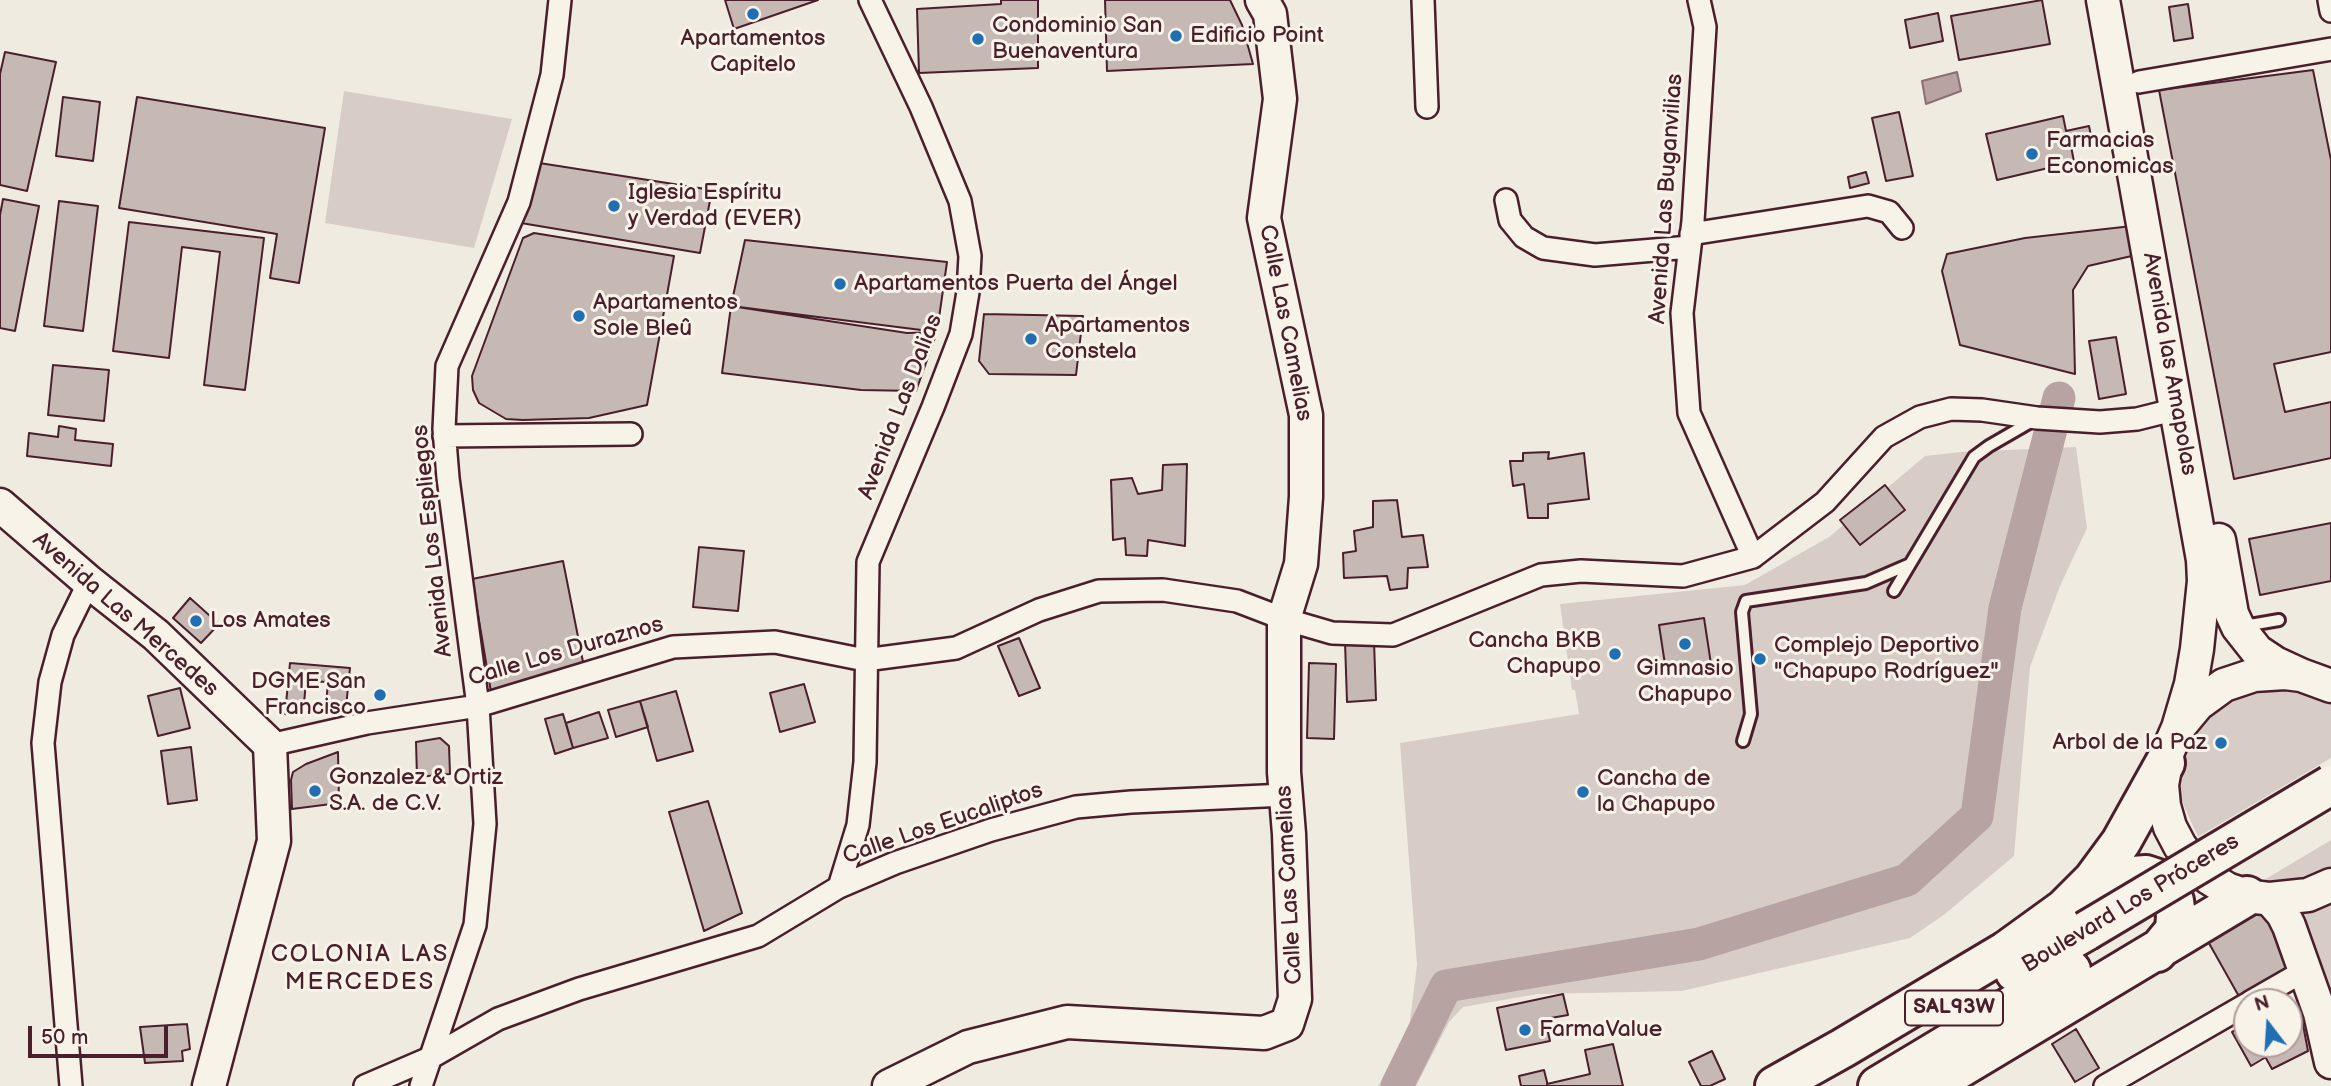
<!DOCTYPE html>
<meta charset="utf-8">
<style>
body{margin:0}
#map{position:relative;width:2331px;height:1086px;overflow:hidden;background:#f0ebe0;font-family:"Balsamiq Sans",sans-serif}
canvas{display:block}
.north{position:absolute;left:2233px;top:988px;width:70px;height:70px;box-sizing:border-box;background:#f7f3e8;border:2px solid #b29e9c;border-radius:50%;rotate:343deg;font-size:19px;font-weight:700;line-height:28px;text-align:center;color:#4a1f2b}
.north::after{content:'';display:block;margin:auto;width:24px;height:32px;background:#1f6fb2;clip-path:polygon(50% 0,100% 100%,50% 72%,0 100%)}
.scale{position:absolute;left:28px;top:1026px;width:140px;height:32px;box-sizing:border-box;border:4px solid #4a1f2b;border-top:0;padding-left:9px;font-size:21px;line-height:24px;white-space:nowrap;color:#4a1f2b;-webkit-text-stroke:5px #f7f3e8;paint-order:stroke}
</style>
<div id="map">
<canvas width="2331" height="1086"></canvas>
<div class="north">N</div>
<div class="scale">50 m</div>
</div>
<script>
const c = document.querySelector('canvas').getContext('2d');
c.lineJoin = 'round';
function fillPath(path, color) { c.fillStyle = color; c.fill(path, 'evenodd'); }
const shape = rows => new Path2D(rows.map(r => 'M' + r).join(''));
function strokePath(path, color, width, dash) { c.strokeStyle = color; c.lineWidth = width; c.lineCap = dash ? 'butt' : 'round'; c.setLineDash(dash || []); c.stroke(path); }
function drawText(font, color, halo, rows, align = 'center') {
  c.font = font + ' "Balsamiq Sans",sans-serif'; c.lineWidth = 6; c.setLineDash([]); c.textBaseline = 'middle'; c.strokeStyle = halo; c.fillStyle = color; for (const [text, x, y, turn = 0] of rows) {
    c.save(); c.translate(x, y); c.rotate((+turn || 0) * Math.PI / 180); c.textAlign = isNaN(turn) ? turn : align; if (halo) c.strokeText(text, 0, 0); c.fillText(text, 0, 0); c.restore();
  }
}
const green = shape([
 [344,91,512,119,474,248,325,223],
 [2076,447,2087,528,2060,586,2030,667,2014,856,1945,914,1910,938,1682,991,1538,994,1463,1007,1449,1022,1416,1086,1378,1086,1407,1044,1417,965,1400,743,1579,714,1575,690,1572,690,1560,604,1745,585,1829,537,1925,456,1961,452],
 [2279,685,2321,693,2331,701,2331,758,2198,837,2179,795,2179,774,2192,736,2205,720,2240,695],
 [2331,840,2331,871,2297,884,2259,883],
 [2331,901,2331,1006,2291,914,2313,910]
]);
const water = shape([
 [1957,72,1961,91,1926,104,1922,81,1957,72]
]);
const river = shape([
 [1397,1086,1446,986,1699,944,1907,880,1977,816,2005,608,2059,398]
]);
const building = shape([
 [725,0,818,0,734,29,725,0],
 [1001,0,1038,0,1038,68,919,73,917,9,1001,4,1001,0],
 [1105,0,1230,0,1242,25,1253,64,1107,71,1105,0],
 [2042,0,2050,44,1959,60,1951,16,2042,0],
 [2188,4,2193,38,2174,41,2169,7,2188,4],
 [1938,13,1943,41,1910,48,1905,20,1938,13],
 [5,52,56,62,27,191,0,185,0,74,5,52],
 [2313,70,2331,160,2331,352,2274,364,2285,412,2331,402,2331,458,2234,479,2159,90,2313,70],
 [63,97,100,102,93,161,56,156,63,97],
 [137,97,325,128,299,283,270,278,277,234,119,208,137,97],
 [1899,112,1913,176,1886,181,1872,118,1899,112],
 [2063,116,2066,131,2089,126,2092,141,2071,146,2074,162,1997,180,1986,134,2063,116],
 [533,162,712,190,700,253,515,222,533,162],
 [1866,172,1869,183,1850,188,1848,177,1866,172],
 [3,199,39,206,15,331,0,328,0,215,3,199],
 [59,201,98,206,83,331,44,326,59,201],
 [129,222,264,238,245,390,204,385,220,252,182,247,169,358,113,351,129,222],
 [2132,226,2136,255,2088,266,2073,290,2075,374,1960,345,1942,271,1947,254,2025,238,2132,226],
 [534,233,674,256,647,405,589,418,523,420,506,419,479,403,473,390,472,376,523,238,534,233],
 [745,240,947,262,937,332,731,306,745,240],
 [731,306,907,333,937,332,916,391,861,390,722,373,731,306],
 [984,314,1083,316,1076,375,989,374,979,361,984,314],
 [2116,337,2126,394,2099,399,2089,341,2116,337],
 [53,365,109,370,104,421,48,415,53,365],
 [59,426,76,429,75,440,113,444,111,466,27,456,29,433,58,437,59,426],
 [1549,452,1548,459,1584,453,1589,499,1548,504,1548,518,1528,518,1524,484,1513,486,1510,461,1523,461,1523,453,1549,452],
 [1187,464,1185,546,1148,540,1147,556,1126,555,1125,538,1113,540,1111,480,1132,478,1138,494,1162,490,1163,465,1187,464],
 [1885,485,1905,510,1860,545,1840,520,1885,485],
 [1397,500,1402,537,1423,535,1428,567,1408,568,1407,588,1390,590,1387,576,1344,578,1343,553,1356,551,1354,531,1373,527,1373,501,1397,500],
 [2331,523,2331,581,2260,595,2249,539,2331,523],
 [699,547,744,551,738,611,693,607,699,547],
 [563,561,584,667,491,692,472,579,563,561],
 [190,598,219,624,201,643,173,618,190,598],
 [1704,618,1711,664,1666,671,1659,625,1704,618],
 [1019,638,1040,688,1019,696,998,646,1019,638],
 [1374,641,1376,700,1347,702,1345,642,1374,641],
 [290,663,350,668,346,707,326,705,328,682,306,681,303,715,285,714,290,663],
 [1309,663,1336,664,1334,739,1307,738,1309,663],
 [804,684,815,722,780,732,770,693,804,684],
 [180,688,190,728,158,736,148,696,180,688],
 [676,691,693,751,657,761,640,701,676,691],
 [640,701,648,727,616,737,608,710,640,701],
 [599,712,608,738,573,748,566,723,599,712],
 [563,714,573,748,555,754,545,719,563,714],
 [440,738,449,746,450,774,417,777,416,742,440,738],
 [191,747,197,800,168,804,161,751,191,747],
 [338,752,339,803,292,809,291,780,293,772,306,764,338,752],
 [708,801,742,913,704,931,669,812,708,801],
 [2256,908,2268,917,2290,969,2241,1000,2201,929,2256,908],
 [1563,994,1568,1015,1545,1019,1550,1041,1506,1050,1497,1008,1563,994],
 [2289,1004,2300,1009,2308,1051,2272,1069,2258,1044,2289,1044,2289,1004],
 [187,1024,190,1049,182,1051,183,1061,145,1063,140,1027,187,1024],
 [2247,1024,2247,1044,2258,1044,2266,1057,2251,1066,2232,1032,2247,1024],
 [2076,1029,2099,1068,2075,1082,2052,1044,2076,1029],
 [1613,1044,1623,1086,1548,1086,1547,1084,1590,1074,1585,1050,1613,1044],
 [1712,1051,1725,1079,1710,1086,1701,1086,1689,1062,1712,1051],
 [1544,1070,1548,1086,1521,1086,1519,1076,1544,1070]
]);
const lane = shape([
 [1894,591,1974,457,1989,446,2034,420],
 [2244,626,2279,620],
 [1743,741,1751,714,1742,612,1746,601,1866,583,1910,564]
]);
const street = shape([
 [1423,0,1427,107],
 [1699,0,1705,27,1693,221,1682,313,1689,413,1753,557],
 [2329,0,2331,11],
 [2139,82,2331,49],
 [1506,200,1510,220,1524,237,1543,248,1595,255,1690,247],
 [1691,234,1868,206,1889,212,1902,228],
 [444,436,631,434],
 [270,745,367,723,478,706,673,647,775,642,865,660,956,648,1039,610,1099,591,1163,590,1237,601,1284,619,1332,633,1393,635,1541,575,1581,571,1683,576,1753,557,1825,502,1884,437,1920,417,1951,409,1982,410,2037,418,2100,422,2137,419,2177,409],
 [839,887,858,825,865,762,868,562,933,407,961,334,968,292,970,256,960,201,921,107,870,0],
 [2250,1002,2304,971],
 [71,1086,43,743,50,682,63,635,89,582],
 [365,1086,430,1058,498,1019,579,989,758,936,839,887,895,863,991,830,1076,807,1131,802,1286,795],
 [421,1086,475,925,485,824,478,706,448,478,444,429,447,366,519,202,552,75,560,0],
 [2105,1086,2247,1004]
]);
const secondary = shape([
 [2103,0,2203,560,2204,581,2197,649,2191,684,2178,728],
 [0,505,89,582,156,635,270,745,274,841,209,1086],
 [2219,540,2232,614,2238,627,2257,651,2275,663,2301,675],
 [2331,686,2301,675,2285,673,2254,675,2224,685,2198,704,2178,728,2168,751,2162,785,2164,806,2170,827,2180,846,2193,863,2209,878,2227,889,2247,896,2270,899,2308,895,2331,885],
 [2270,899,2283,914,2289,926,2320,1013,2331,1062],
 [889,1086,968,1047,1067,1022,1264,1033,1287,1024,1295,999,1289,834,1284,772,1284,619,1301,564,1306,497,1306,415,1264,218,1280,99,1270,14,1262,0]
]);
const highway = shape([
 [2080,901,2133,876,2146,875,2158,879,2168,888,2174,901,2176,916,2175,930,2157,952],
 [2015,972,2086,931],
 [1775,1086,1843,1048,2006,951,2064,909,2093,880,2121,842,2165,763],
 [1878,1086,2071,970],
 [1930,1086,2247,896]
]);
const highwayBridge = shape([
 [2086,931,2331,785]
]);
const markers = [
 [753,14,7,"#1f6fb2"],
 [1176,36,7,"#1f6fb2"],
 [978,39,7,"#1f6fb2"],
 [2032,154,7,"#1f6fb2"],
 [614,206,7,"#1f6fb2"],
 [840,284,7,"#1f6fb2"],
 [579,316,7,"#1f6fb2"],
 [1031,339,7,"#1f6fb2"],
 [196,621,7,"#1f6fb2"],
 [1685,644,7,"#1f6fb2"],
 [1615,654,7,"#1f6fb2"],
 [1760,659,7,"#1f6fb2"],
 [380,695,7,"#1f6fb2"],
 [2221,743,7,"#1f6fb2"],
 [315,791,7,"#1f6fb2"],
 [1583,792,7,"#1f6fb2"],
 [1525,1030,7,"#1f6fb2"]
];
const shields = [
 [1954,1008,98]
];
const shieldNames = [
 ["SAL93W",1954,1008]
];
const poiNames = [
 ["Condominio San",992,26],
 ["Buenaventura",992,52],
 ["Edificio Point",1190,36],
 ["Apartamentos",753,39,"center"],
 ["Capitelo",753,65,"center"],
 ["Farmacias",2046,141],
 ["Economicas",2046,167],
 ["Iglesia Espíritu",628,193],
 ["y Verdad (EVER)",628,219],
 ["Apartamentos Puerta del Ángel",854,284],
 ["Apartamentos",593,303],
 ["Sole Bleû",593,329],
 ["Apartamentos",1045,326],
 ["Constela",1045,352],
 ["Los Amates",210,621],
 ["Cancha BKB",1601,641,"right"],
 ["Chapupo",1601,667,"right"],
 ["Complejo Deportivo",1774,646],
 ["\"Chapupo Rodríguez\"",1774,672],
 ["Gimnasio",1685,669,"center"],
 ["Chapupo",1685,695,"center"],
 ["DGME San",366,682,"right"],
 ["Francisco",366,708,"right"],
 ["Arbol de la Paz",2207,743,"right"],
 ["Gonzalez & Ortiz",329,778],
 ["S.A. de C.V.",329,804],
 ["Cancha de",1597,779],
 ["la Chapupo",1597,805],
 ["FarmaValue",1539,1030]
];
const streetNames = [
 ["Avenida Las Buganvilias",1667,199,-86],
 ["Calle Las Camelias",1285,323,79],
 ["Avenida las Amapolas",2169,364,80],
 ["Avenida Las Dalias",901,407,-69],
 ["Avenida Los Espliegos",433,541,-96],
 ["Avenida Las Mercedes",125,615,41],
 ["Calle Los Duraznos",566,652,-16],
 ["Calle Los Eucaliptos",943,824,-19],
 ["Calle Las Camelias",1290,885,-93],
 ["Boulevard Los Próceres",2131,904,-31]
];
const neighbourhoodNames = [
 ["COLONIA LAS",360,955],
 ["MERCEDES",360,983]
];
fillPath(green, '#d8cdc6');
fillPath(water, '#b7a4a2');
strokePath(water, '#8b6f72', 2);
strokePath(river, '#b7a4a2', 33);
fillPath(building, '#c6b8b3');
strokePath(building, '#4a1f2b', 2);
strokePath(lane, '#4a1f2b', 16);
strokePath(street, '#4a1f2b', 26);
strokePath(secondary, '#4a1f2b', 37);
strokePath(highway, '#4a1f2b', 44);
strokePath(lane, '#f7f3e8', 10);
strokePath(street, '#f7f3e8', 21);
strokePath(secondary, '#f7f3e8', 32);
strokePath(highway, '#f7f3e8', 38);
strokePath(highwayBridge, '#4a1f2b', 44, []);
strokePath(highwayBridge, '#f7f3e8', 38);
for (const [x, y, r, color] of markers) { const dot = new Path2D(); dot.arc(x, y, r, 0, 2 * Math.PI); c.fillStyle = color; c.fill(dot); strokePath(dot, '#f7f3e8', 2.5); }
for (const [x, y, w] of shields) { const box = new Path2D(); box.roundRect(x - w / 2, y - 17.5, w, 35, 5); c.fillStyle = '#f7f3e8'; c.fill(box); strokePath(box, '#4a1f2b', 2); }
drawText('bold 21px', '#4a1f2b', null, shieldNames);
drawText('23px', '#4a1f2b', '#f7f3e8', poiNames, 'left');
drawText('23px', '#4a1f2b', '#f7f3e8', streetNames);
c.letterSpacing = '2px';
drawText('24px', '#4a1f2b', '#f7f3e8', neighbourhoodNames);
c.letterSpacing = '0px';
</script>
